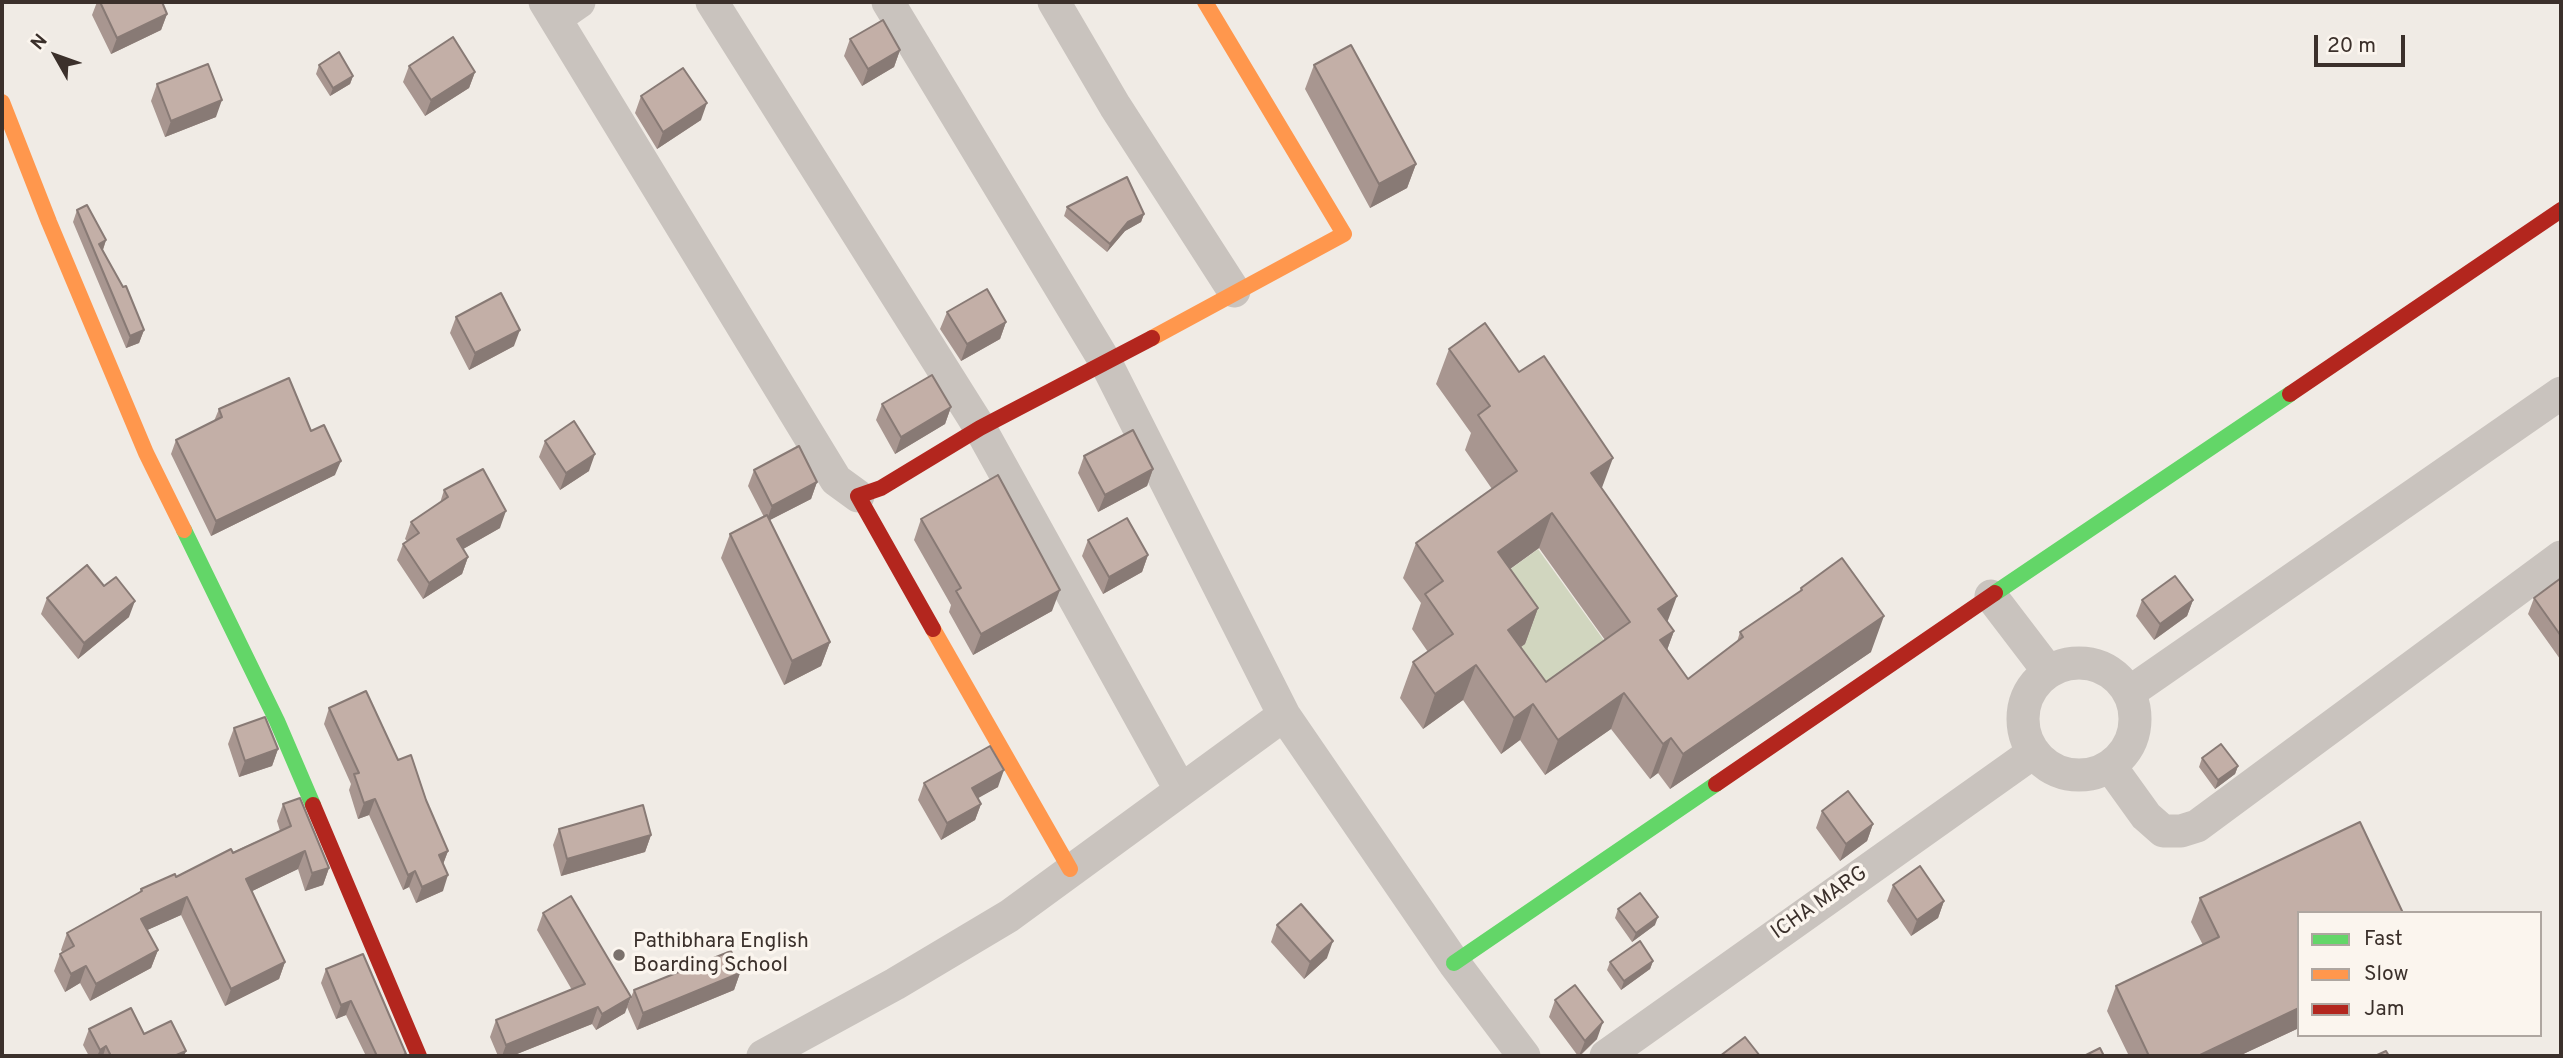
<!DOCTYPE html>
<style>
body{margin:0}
#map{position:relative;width:2563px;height:1058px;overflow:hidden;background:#f0ebe5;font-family:Overpass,sans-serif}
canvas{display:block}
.frame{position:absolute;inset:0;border:4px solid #3b302b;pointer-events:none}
.legend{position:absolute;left:2297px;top:911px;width:245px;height:126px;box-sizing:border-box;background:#fbf5ee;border:2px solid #aea6a0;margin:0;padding:9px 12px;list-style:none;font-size:21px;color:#3b302b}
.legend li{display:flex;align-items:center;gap:14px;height:35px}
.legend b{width:35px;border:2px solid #aea6a0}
.north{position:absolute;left:21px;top:21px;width:70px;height:70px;-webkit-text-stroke:5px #fbf5ee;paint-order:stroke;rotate:310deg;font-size:19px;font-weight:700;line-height:28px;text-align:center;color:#3b302b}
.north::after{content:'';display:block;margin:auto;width:24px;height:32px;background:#3b302b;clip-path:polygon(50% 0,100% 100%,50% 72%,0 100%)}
.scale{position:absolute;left:2314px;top:35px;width:91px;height:32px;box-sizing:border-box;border:4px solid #3b302b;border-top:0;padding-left:9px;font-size:21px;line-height:24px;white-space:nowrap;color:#3b302b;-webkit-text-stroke:5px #fbf5ee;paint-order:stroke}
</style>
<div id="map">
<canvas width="2563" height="1058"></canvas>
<div class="frame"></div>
<ul class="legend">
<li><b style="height:9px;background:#63d668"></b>Fast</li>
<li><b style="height:9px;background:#ff974d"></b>Slow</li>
<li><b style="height:9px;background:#b3261e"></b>Jam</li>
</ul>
<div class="north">N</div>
<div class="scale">20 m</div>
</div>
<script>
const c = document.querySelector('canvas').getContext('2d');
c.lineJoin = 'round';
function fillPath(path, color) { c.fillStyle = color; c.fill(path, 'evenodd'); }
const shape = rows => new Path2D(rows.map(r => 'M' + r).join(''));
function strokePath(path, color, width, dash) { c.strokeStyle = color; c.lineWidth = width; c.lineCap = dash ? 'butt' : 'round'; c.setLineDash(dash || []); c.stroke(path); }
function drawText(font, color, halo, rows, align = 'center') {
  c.font = font + ' Overpass,sans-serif'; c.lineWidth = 7; c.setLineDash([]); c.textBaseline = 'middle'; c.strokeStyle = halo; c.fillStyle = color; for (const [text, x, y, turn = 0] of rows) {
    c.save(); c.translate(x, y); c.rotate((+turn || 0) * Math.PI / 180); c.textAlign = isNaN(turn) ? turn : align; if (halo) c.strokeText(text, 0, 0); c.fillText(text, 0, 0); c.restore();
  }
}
const green = shape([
 [1538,549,1616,657,1534,715,1497,665,1526,643,1504,612,1457,608]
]);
const street = shape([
 [545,2,836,480,858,496],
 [712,2,980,428,1180,789],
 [888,2,1106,363,1284,715,1454,963,1524,1056],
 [1054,2,1115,106,1234,291],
 [556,18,579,2],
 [1991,596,2049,672],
 '2023 719a56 56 0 1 1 112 0a56 56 0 1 1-112 0Z',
 [2130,692,2561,393],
 [2110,766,2146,816,2163,831,2181,831,2197,826,2561,557],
 [763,1056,895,984,1009,916,1284,715],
 [1606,1056,2034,752]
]);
const fast = shape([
 [184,530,277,721,313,805],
 [1995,593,2290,394],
 [1454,963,1716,784]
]);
const slow = shape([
 [2,102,49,222,146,453,184,530],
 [1152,338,1344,234,1205,2],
 [933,629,1070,869]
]);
const jam = shape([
 [2290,394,2561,210],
 [933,629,858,496,881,488,980,428,1152,338],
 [1716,784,1995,593],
 [313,805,419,1056]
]);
const wall = shape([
 [97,2,162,2,167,14,161,30,111,54,92,15],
 [850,39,900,50,894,67,862,86,844,56],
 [319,65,353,76,350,84,330,96,316,74],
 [1314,65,1416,164,1407,188,1370,208,1305,89],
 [409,66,475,72,469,88,425,116,403,82],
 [157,84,216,117,165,137,151,101],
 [641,96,701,120,657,149,635,113],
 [1067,207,1144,214,1141,222,1125,231,1107,252,1064,216],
 [77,210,106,240,103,250,144,330,139,343,126,348,73,222],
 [947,312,1006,322,1000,339,961,361,940,329],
 [456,317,514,346,469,370,450,333],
 [1449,349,1602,489,1667,622,1674,631,1667,650,1688,679,1737,642,1740,632,1800,591,1801,588,1871,652,1670,789,1658,773,1650,779,1611,729,1545,775,1520,740,1501,754,1463,700,1423,729,1400,698,1413,662,1428,652,1412,629,1421,603,1403,578,1416,543,1492,489,1465,450,1471,433,1436,384],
 [1539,548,1605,640,1546,682,1521,647,1525,644,1538,608,1510,569],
 [882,404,951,407,945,424,895,454,876,420],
 [219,409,311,431,335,475,211,536,171,454,176,440,214,421],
 [545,441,589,471,560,490,539,457],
 [1084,456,1153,469,1147,486,1098,512,1078,473],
 [754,470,817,482,811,499,770,520,830,642,821,666,784,685,721,558,730,534,764,517,748,486],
 [444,490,500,528,463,549,468,557,462,574,423,599,397,560,403,544,407,541,405,539,411,522,440,503],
 [921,519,1052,611,973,655,949,612,951,605,914,540],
 [1088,540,1148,555,1142,572,1103,594,1082,556],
 [2561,578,2561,658,2560,659,2528,614,2534,598],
 [47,598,129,617,78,659,41,614],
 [2142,600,2193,600,2187,616,2154,640,2136,616],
 [329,708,398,760,426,800,448,851,443,864,443,891,416,903,409,887,403,890,369,815,358,819,349,790,351,784,324,724],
 [234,728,278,749,272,766,239,777,228,744],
 [2202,758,2238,766,2235,774,2215,789,2199,767],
 [924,783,998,787,977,798,981,804,975,820,941,840,918,800],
 [283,804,329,868,323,885,305,891,298,869,252,891,285,962,279,979,225,1006,181,915,147,930,158,950,151,968,90,1001,80,983,65,992,54,971,60,954,62,952,61,950,67,933,139,893,141,889,176,877,280,831,277,821],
 [1822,811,1873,824,1867,841,1840,861,1816,828],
 [559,829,651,835,645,852,561,876,553,845],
 [1893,885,1944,901,1938,918,1911,936,1887,901],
 [2200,898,2299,913,2299,1028,2239,1056,2129,1056,2107,1011,2116,986,2203,945,2191,922],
 [1618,909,1655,925,1632,942,1615,918],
 [543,913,625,1013,596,1030,592,1024,512,1056,498,1056,490,1037,496,1020,572,990,537,930],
 [1277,925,1327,958,1304,979,1271,942],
 [1653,961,1650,969,1621,990,1607,970,1610,962],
 [326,969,406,1054,405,1056,366,1056,346,1015,336,1019,321,983],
 [740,973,734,990,637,1030,627,1007,634,990],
 [1555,1000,1597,1039,1580,1056,1578,1056,1549,1017],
 [89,1029,144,1034,184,1056,89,1056,83,1045]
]);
const shadedWall = shape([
 [167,14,161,30,111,54,117,38],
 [900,50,894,67,862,86,868,69],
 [475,72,469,88,425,116,431,100],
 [353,76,350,84,330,96,333,88],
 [222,100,216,117,165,137,171,121],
 [707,103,701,120,657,149,663,132],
 [1416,164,1407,188,1370,208,1379,184],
 [1144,214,1141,222,1125,231,1107,252,1110,244,1128,222],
 [106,240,102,252,99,244],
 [1006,322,1000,339,961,361,967,344],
 [144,330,139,343,126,348,130,336],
 [520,330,514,346,469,370,475,353],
 [951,407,945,424,895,454,901,437],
 [595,454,589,471,560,490,566,473],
 [1613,458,1600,493,1591,473],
 [341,461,335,475,211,536,216,521],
 [1153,469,1147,486,1098,512,1105,495],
 [817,482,811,499,766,522,772,506],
 [506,511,500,528,451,556,457,539],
 [1552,513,1539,548,1485,587,1498,552],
 [1148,555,1142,572,1103,594,1109,577],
 [468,557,462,574,423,599,429,583],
 [1060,590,1052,611,973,655,981,634],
 [1677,596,1664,631,1658,609],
 [2193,600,2187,616,2154,640,2160,624],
 [135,601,129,617,78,659,84,643],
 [1538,608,1525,644,1495,665,1508,630],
 [1884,616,1871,652,1670,789,1683,754],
 [1674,631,1661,666,1660,640],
 [830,642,821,666,784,685,792,661],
 [1476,665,1463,700,1423,729,1435,694],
 [1624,693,1611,729,1545,775,1558,740],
 [1533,704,1520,740,1501,754,1514,718],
 [1671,738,1658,773,1650,779,1663,744],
 [278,749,272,766,239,777,245,761],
 [2238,766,2235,774,2215,789,2218,780],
 [1004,770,998,787,966,805,972,788],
 [375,799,369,815,358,819,364,803],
 [981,804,975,820,941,840,947,823],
 [1873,824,1867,841,1840,861,1846,844],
 [651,835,645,852,561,876,567,859],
 [305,851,298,869,240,897,246,879],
 [448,851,442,867,439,855],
 [329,868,323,885,305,891,312,873],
 [415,871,409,887,403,890,408,875],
 [448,875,443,891,416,903,422,887],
 [187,897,181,915,134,936,141,919],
 [1944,901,1938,918,1911,936,1917,920],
 [1658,917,1655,925,1632,942,1636,933],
 [1333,941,1327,958,1304,979,1310,962],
 [158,950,151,968,90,1001,96,984],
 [1653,961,1650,969,1621,990,1624,981],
 [285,962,279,979,225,1006,231,989],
 [86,966,80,983,65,992,71,974],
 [740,973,734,990,637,1030,643,1013],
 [631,997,625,1013,596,1030,602,1014],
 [351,1001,346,1015,336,1019,341,1005],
 [598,1007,592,1024,512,1056,502,1056,506,1045],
 [2299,1008,2299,1028,2239,1056,2198,1056],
 [1603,1022,1597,1039,1579,1056,1585,1041],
 [106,1046,103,1056,97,1056,100,1050],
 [186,1051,184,1056,174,1056]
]);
const building = shape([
 [100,2,162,2,167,14,117,38,100,2],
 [883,20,900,50,868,69,850,39,883,20],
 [453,37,475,72,431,100,409,66,453,37],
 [1351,45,1416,164,1379,184,1314,65,1351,45],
 [339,52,353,76,333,88,319,65,339,52],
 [208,64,222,100,171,121,157,84,208,64],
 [683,68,707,103,663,132,641,96,683,68],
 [1127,177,1144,214,1128,222,1110,244,1067,207,1127,177],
 [87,205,106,240,99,244,123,287,126,286,144,330,130,336,77,210,87,205],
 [987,289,1006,322,967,344,947,312,987,289],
 [501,293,520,330,475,353,456,317,501,293],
 [1485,323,1519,372,1544,356,1613,458,1591,473,1677,596,1658,609,1674,631,1660,640,1688,679,1743,637,1740,632,1802,590,1801,588,1842,558,1884,616,1683,754,1671,738,1663,744,1624,693,1558,740,1533,704,1514,718,1476,665,1435,694,1413,662,1453,634,1425,594,1443,581,1416,543,1517,471,1478,415,1490,406,1449,349,1485,323],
 [1552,513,1630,622,1546,682,1508,630,1538,608,1498,552,1552,513],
 [932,375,951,407,901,437,882,404,932,375],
 [289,378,311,431,324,425,341,461,216,521,176,440,222,417,219,409,289,378],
 [574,421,595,454,566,473,545,441,574,421],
 [1133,430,1153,469,1105,495,1084,456,1133,430],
 [799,446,817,482,772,506,754,470,799,446],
 [483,469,506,511,457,539,468,557,429,583,403,544,419,533,411,522,448,497,444,490,483,469],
 [998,475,1060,590,981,634,956,591,961,588,921,519,998,475],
 [767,515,830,642,792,661,730,534,767,515],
 [1127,518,1148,555,1109,577,1088,540,1127,518],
 [87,565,104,586,116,577,135,601,84,643,47,598,87,565],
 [2175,576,2193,600,2160,624,2142,600,2175,576],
 [2561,578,2561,636,2534,598,2561,578],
 [366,691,398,760,411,755,426,800,448,851,439,855,448,875,422,887,415,871,408,875,375,799,364,803,354,774,359,773,329,708,366,691],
 [265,717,278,749,245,761,234,728,265,717],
 [2221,744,2238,766,2218,780,2202,758,2221,744],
 [990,746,1004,770,972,788,981,804,947,823,924,783,990,746],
 [1848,791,1873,824,1846,844,1822,811,1848,791],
 [300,798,329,868,312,873,305,851,246,879,285,962,231,989,187,897,141,919,158,950,96,984,86,966,71,974,60,954,74,946,67,933,142,891,141,889,175,874,176,877,231,849,233,853,291,826,283,804,300,798],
 [643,805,651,835,567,859,559,829,643,805],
 [2360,822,2403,913,2299,913,2299,1008,2198,1056,2149,1056,2116,986,2219,937,2200,898,2360,822],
 [1920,866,1944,901,1917,920,1893,885,1920,866],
 [1640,893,1658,917,1636,933,1618,909,1640,893],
 [571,896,631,997,602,1014,598,1007,506,1045,496,1020,585,984,543,913,571,896],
 [1301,904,1333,941,1310,962,1277,925,1301,904],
 [1640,941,1653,961,1624,981,1610,962,1640,941],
 [731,951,740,973,643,1013,634,990,731,951],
 [363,954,406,1054,401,1056,377,1056,351,1001,341,1005,326,969,363,954],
 [1575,985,1603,1022,1585,1041,1555,1000,1575,985],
 [131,1008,144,1034,171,1021,186,1051,174,1056,111,1056,106,1046,100,1050,89,1029,131,1008],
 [1745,1037,1760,1056,1720,1056,1745,1037],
 [2100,1048,2104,1056,2084,1056,2100,1048],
 [2386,1051,2389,1056,2375,1056,2386,1051]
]);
const markers = [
 [619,955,7,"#7a716c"]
];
const streetNames = [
 ["ICHA MARG",1820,904,-35]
];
const poiNames = [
 ["Pathibhara English",633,943],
 ["Boarding School",633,967]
];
fillPath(green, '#d1d6bf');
strokePath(street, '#c9c3be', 33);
strokePath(fast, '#63d668', 16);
strokePath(slow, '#ff974d', 16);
strokePath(jam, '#b3261e', 16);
fillPath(wall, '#a89690');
fillPath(shadedWall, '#887a75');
fillPath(building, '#c3afa7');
strokePath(building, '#887a75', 2);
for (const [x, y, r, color] of markers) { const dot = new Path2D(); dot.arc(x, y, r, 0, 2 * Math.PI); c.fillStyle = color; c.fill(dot); strokePath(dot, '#fbf5ee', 2.5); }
drawText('21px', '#3b302b', '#fbf5ee', streetNames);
drawText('21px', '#3b302b', '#fbf5ee', poiNames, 'left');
</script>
